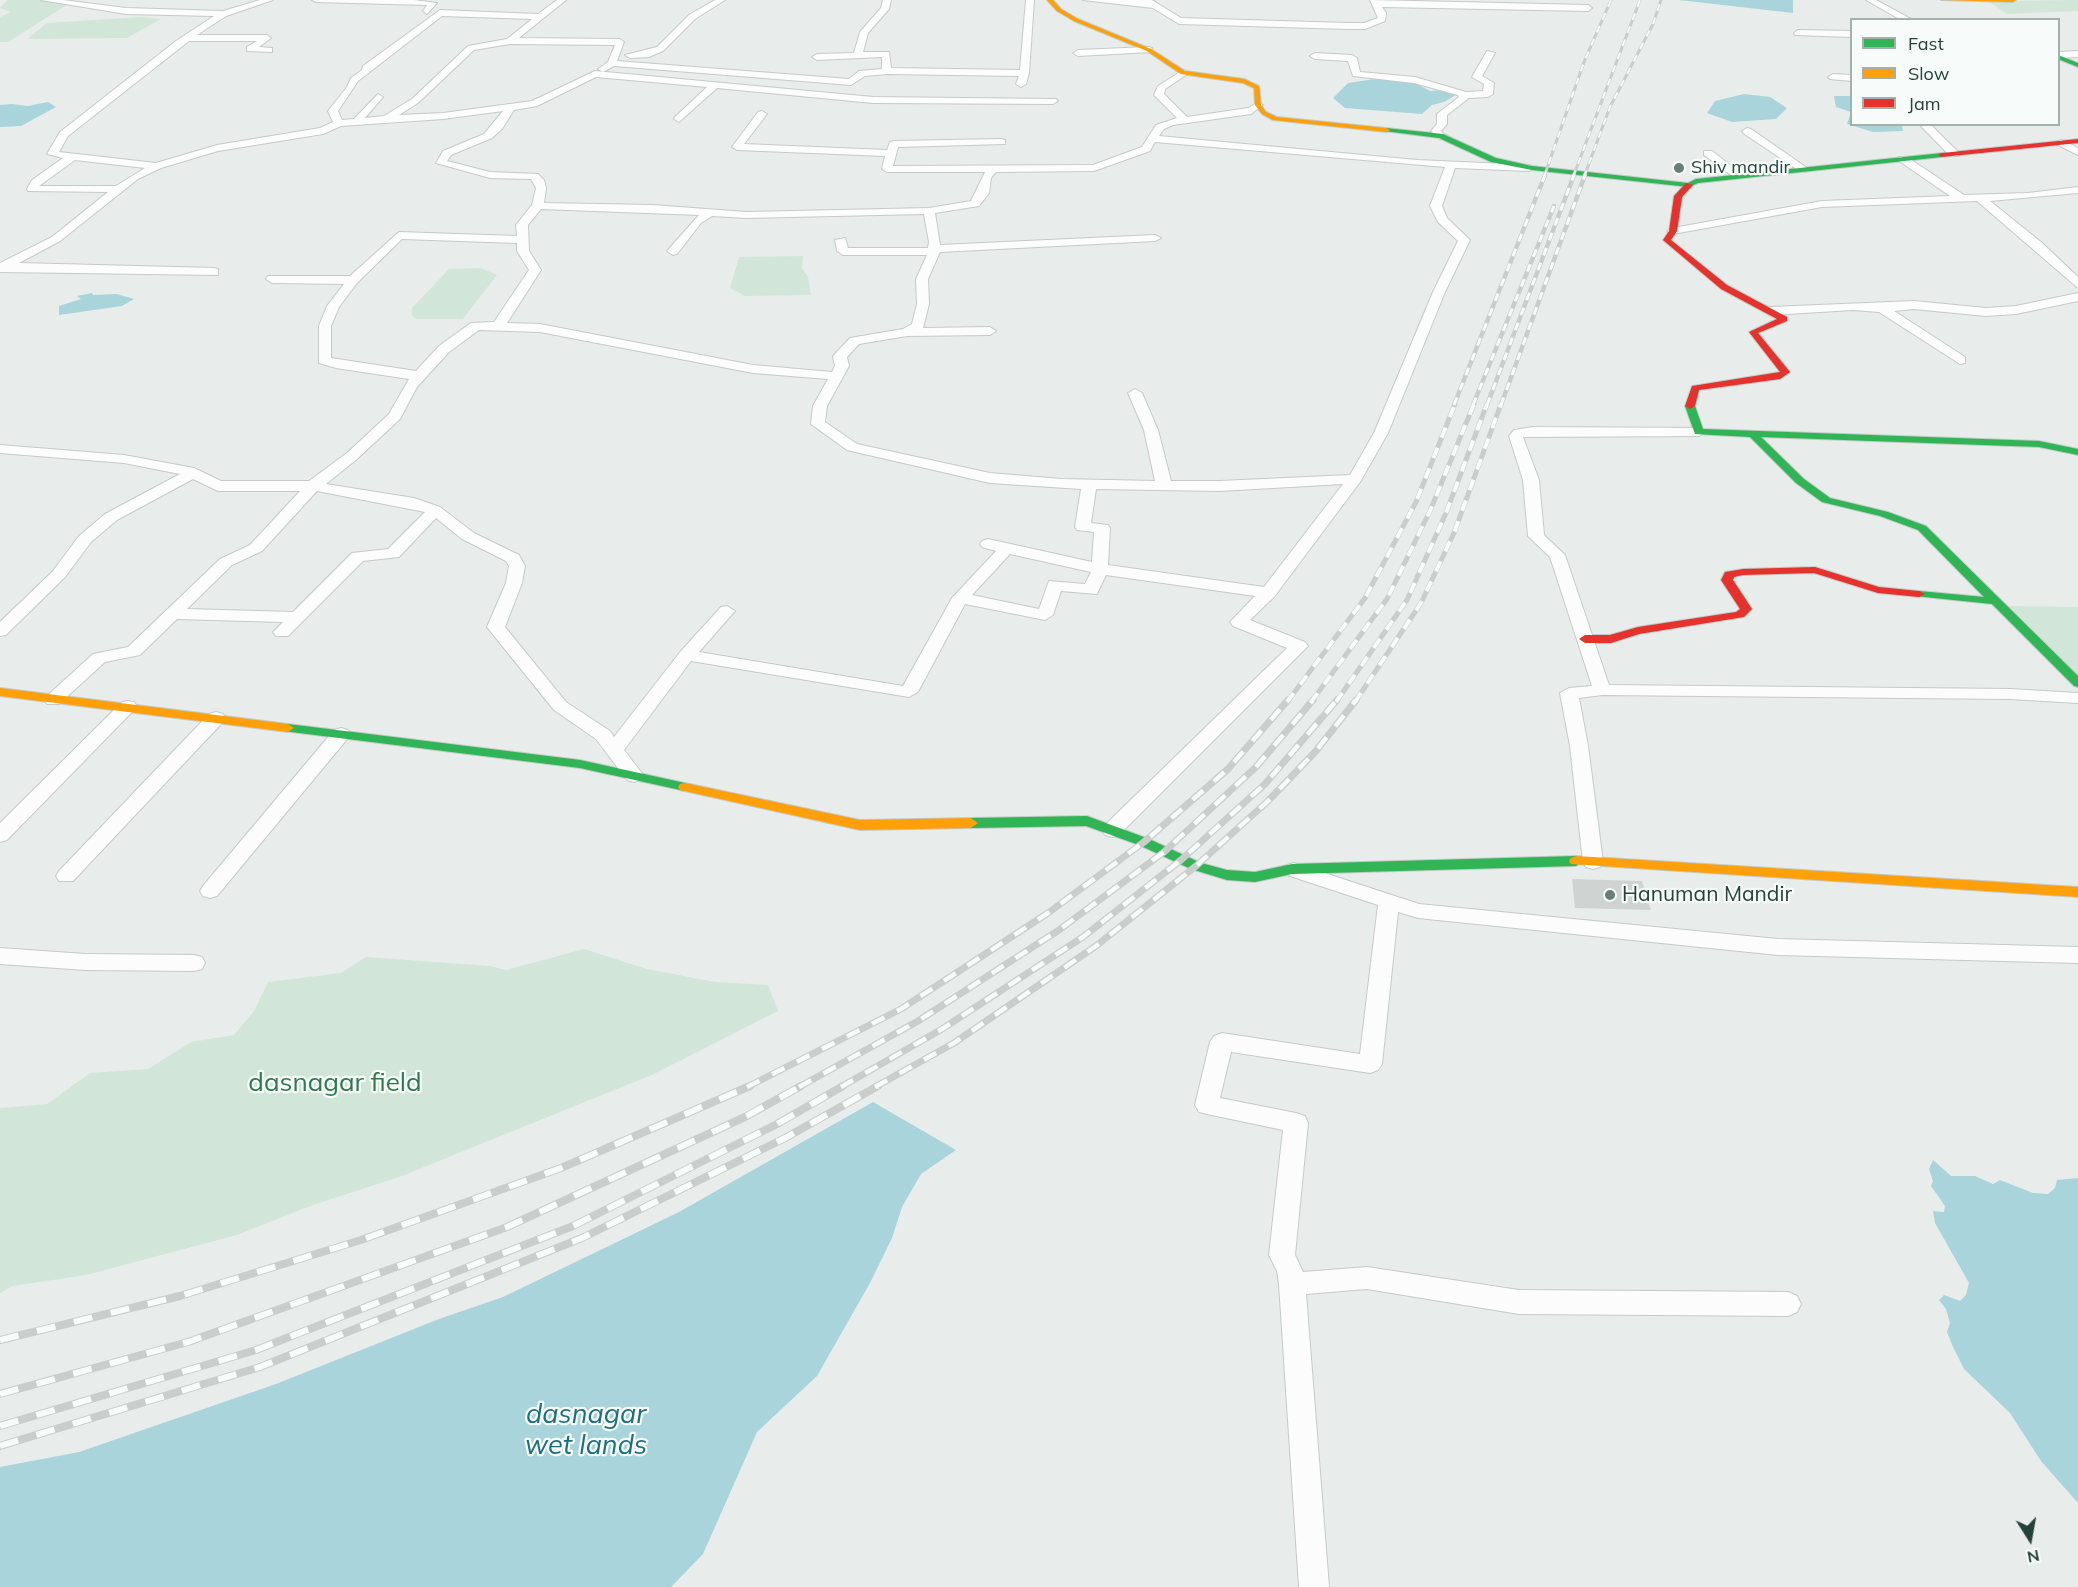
<!DOCTYPE html>
<style>
body{margin:0}
#map{position:relative;width:2078px;height:1587px;overflow:hidden;background:#e8edeb;font-family:Mulish,sans-serif}
canvas{display:block}
.legend{position:absolute;left:1850px;top:18px;width:210px;height:108px;box-sizing:border-box;background:#f7fbf9;border:2px solid #a3b1ad;margin:0;padding:8px 10px;list-style:none;font-size:18px;color:#24423a}
.legend li{display:flex;align-items:center;gap:12px;height:30px}
.legend b{width:30px;border:2px solid #a3b1ad}
.north{position:absolute;left:2000px;top:1509px;width:60px;height:60px;-webkit-text-stroke:4px #f7fbf9;paint-order:stroke;rotate:169deg;font-size:16px;font-weight:700;line-height:24px;text-align:center;color:#24423a}
.north::after{content:'';display:block;margin:auto;width:21px;height:27px;background:#24423a;clip-path:polygon(50% 0,100% 100%,50% 72%,0 100%)}
</style>
<div id="map">
<canvas width="2078" height="1587"></canvas>
<ul class="legend">
<li><b style="height:8px;background:#30b455"></b>Fast</li>
<li><b style="height:8px;background:#ff9f0a"></b>Slow</li>
<li><b style="height:8px;background:#e5322d"></b>Jam</li>
</ul>
<div class="north">N</div>
</div>
<script>
const c = document.querySelector('canvas').getContext('2d');
c.lineJoin = 'round';
function fillPath(path, color) { c.fillStyle = color; c.fill(path, 'evenodd'); }
const shape = rows => new Path2D(rows.map(r => 'M' + r).join(''));
function strokePath(path, color, width, dash) { c.strokeStyle = color; c.lineWidth = width; c.lineCap = dash ? 'butt' : 'round'; c.setLineDash(dash || []); c.stroke(path); }
function drawText(font, color, halo, rows, align = 'center') {
  c.font = font + ' Mulish,sans-serif'; c.lineWidth = 4.5; c.setLineDash([]); c.textBaseline = 'middle'; c.strokeStyle = halo; c.fillStyle = color; for (const [text, x, y, turn = 0] of rows) {
    c.save(); c.translate(x, y); c.rotate((+turn || 0) * Math.PI / 180); c.textAlign = isNaN(turn) ? turn : align; if (halo) c.strokeText(text, 0, 0); c.fillText(text, 0, 0); c.restore();
  }
}
const green = shape([
 [7,0,38,0,70,3,8,42,0,42,0,17,11,12,0,8],
 [2078,0,2078,11,2007,14,1988,1],
 [141,17,161,19,127,38,27,39,47,23],
 [803,256,802,268,808,277,811,295,745,296,730,288,739,257],
 [481,268,497,275,463,319,417,319,412,316,412,308,449,269],
 [2007,606,2078,607,2078,676],
 [584,949,647,969,715,982,768,985,778,1011,654,1074,402,1176,313,1205,237,1235,86,1275,13,1286,0,1293,0,1108,47,1104,90,1073,148,1069,191,1042,234,1035,254,1011,268,982,341,973,366,957,490,966,506,970]
]);
const water = shape([
 [1679,0,1793,0,1793,13],
 [1381,78,1415,83,1430,91,1442,90,1456,95,1444,102,1432,105,1422,114,1345,108,1333,98,1348,83],
 [1744,94,1770,97,1787,108,1776,119,1732,122,1707,113,1715,101],
 [1834,96,1851,96,1852,124,1902,125,1903,131,1873,132,1847,124,1851,112,1836,107],
 [48,102,56,107,21,126,0,127,0,105,12,104,28,106],
 [92,293,93,295,117,294,134,299,122,306,59,315,59,306,81,299,77,296],
 [873,1102,956,1150,921,1174,902,1207,892,1238,870,1283,817,1376,757,1432,703,1554,671,1587,0,1587,0,1467,79,1452,276,1384,439,1319,503,1297,679,1212],
 [1933,1160,1951,1176,1975,1176,1993,1184,2000,1180,2033,1193,2048,1194,2055,1188,2057,1180,2078,1178,2078,1503,2041,1461,2010,1413,1964,1369,1953,1347,1947,1332,1950,1323,1946,1309,1939,1300,1944,1295,1960,1301,1966,1295,1969,1283,1935,1223,1933,1211,1944,1212,1945,1206,1931,1186,1933,1181,1929,1169]
]);
const building = shape([
 [1572,879,1642,881,1651,910,1575,908]
]);
const street = shape([
 [41,0,63,0,126,8,223,11,260,0,273,0,226,16,197,35,267,35,271,38,259,47,272,48,272,52,247,51,247,47,257,41,189,41,68,136,59,152,156,163,217,145,320,128,333,122,328,111,347,87,351,78,362,70,363,66,440,10,538,14,557,0,566,0,519,38,620,39,624,42,617,61,849,79,859,71,882,69,882,57,817,60,812,57,817,54,854,53,860,32,881,8,883,0,891,0,889,9,868,33,863,52,889,52,891,68,1020,70,1026,0,1034,0,1029,73,1026,84,1021,87,1016,84,1019,76,887,74,865,76,851,85,614,66,603,72,598,69,608,62,615,45,510,44,474,50,418,103,399,115,443,113,532,101,595,71,873,97,1056,99,1058,101,1053,104,873,103,717,88,679,122,674,119,675,117,707,87,596,77,537,106,514,110,502,129,492,138,451,155,447,161,490,172,538,174,544,180,546,188,544,203,653,205,746,212,929,208,971,201,985,172,887,172,882,169,885,156,737,150,732,147,758,112,762,111,767,114,744,144,887,150,890,142,894,141,1001,139,1005,140,1005,144,898,147,893,166,1093,165,1142,147,1156,125,1177,118,1154,95,1158,86,1183,70,1186,71,1186,75,1165,89,1164,94,1187,117,1248,108,1258,102,1263,105,1251,114,1173,125,1164,129,1159,136,1417,160,1529,165,1534,168,1529,171,1455,168,1442,206,1447,218,1470,240,1445,292,1388,433,1360,482,1274,597,1250,620,1305,642,1308,646,1119,835,1112,837,1105,835,1102,830,1105,825,1287,648,1233,626,1230,622,1255,596,1106,575,1097,594,1061,591,1053,615,1045,620,965,604,918,692,909,697,691,661,624,750,644,776,641,780,634,782,627,780,596,739,554,710,487,627,506,583,509,566,506,561,462,539,436,518,399,557,363,561,288,636,276,636,273,632,283,622,177,619,140,655,105,662,59,704,47,704,44,700,47,696,93,654,128,647,220,559,250,545,300,491,218,491,193,479,117,520,91,542,65,577,6,635,0,636,0,622,53,571,79,536,105,514,180,474,124,463,0,453,0,445,124,455,194,468,221,481,309,481,347,453,389,414,409,379,336,368,319,363,319,326,327,306,344,284,272,283,266,279,268,276,350,276,399,232,517,236,516,225,532,205,536,188,531,179,490,178,436,163,443,151,484,134,503,111,443,119,341,126,323,134,218,151,161,168,138,179,60,241,19,263,214,268,218,269,218,275,0,272,0,263,52,237,108,192,28,191,27,189,32,180,63,158,47,154,60,132,176,41,214,16,126,14,41,0],
 [442,16,532,19,507,39,468,46,412,99,384,116,365,118,383,97,378,94,354,119,342,120,338,111,358,81,442,16],
 [1155,142,1445,167,1430,206,1438,222,1458,241,1433,292,1374,433,1350,475,1220,481,1171,481,1158,430,1142,393,1135,389,1128,393,1144,430,1155,481,1061,479,990,473,857,444,825,422,827,406,849,366,847,357,859,344,907,336,990,335,996,331,990,327,923,328,929,304,928,279,940,252,1155,241,1161,238,1155,235,940,245,935,213,979,206,989,193,991,178,996,172,1094,171,1150,151,1155,142],
 [75,160,145,168,116,186,39,186,75,160],
 [541,209,699,215,667,251,673,255,677,254,701,223,712,216,746,218,924,214,929,242,928,248,848,248,845,238,835,240,837,251,843,255,927,255,916,279,917,304,912,324,903,329,850,338,833,356,835,366,832,372,753,365,540,324,507,323,541,270,529,251,528,225,541,209],
 [402,239,517,243,517,251,529,270,494,322,471,323,439,346,416,371,331,358,331,326,339,307,357,283,402,239],
 [479,330,540,332,753,373,828,379,813,406,811,424,847,450,990,483,1081,489,1075,527,1077,530,1094,532,1092,562,988,539,982,541,980,544,982,547,996,551,952,598,903,686,699,652,735,611,727,606,721,607,681,651,614,737,610,731,566,702,505,627,522,583,525,566,519,555,474,533,440,507,414,498,326,484,357,459,400,419,417,387,449,352,479,330],
 [1343,484,1264,587,1108,565,1110,528,1108,525,1091,523,1096,489,1220,491,1343,484],
 [317,491,425,512,388,549,352,553,293,612,187,609,232,565,262,551,317,491],
 [1010,554,1091,572,1085,584,1049,581,1039,609,972,595,1010,554],
 [312,0,414,0,437,3,427,14,423,11,427,5,316,2,312,0],
 [715,0,725,0,695,19,663,51,649,57,630,58,625,55,657,47,689,15,715,0],
 [1083,0,1152,0,1181,18,1348,23,1364,23,1378,18,1370,0,1588,5,1592,8,1588,11,1382,7,1386,13,1385,21,1365,29,1348,29,1179,24,1153,8,1083,0],
 [1866,0,1876,0,1913,20,1901,20,1866,0],
 [1798,30,1852,31,1852,37,1795,35,1794,33,1798,30],
 [1149,47,1152,48,1152,52,1078,56,1073,53,1078,50,1149,47],
 [1487,51,1495,53,1482,76,1494,83,1493,94,1488,97,1469,98,1447,115,1447,124,1441,131,1445,136,1440,139,1431,131,1437,124,1437,114,1459,97,1458,95,1414,83,1353,76,1348,61,1315,59,1310,56,1315,53,1352,55,1357,58,1360,72,1415,77,1466,92,1483,91,1484,84,1472,77,1487,51],
 [2078,51,2078,57,2058,58,2058,52,2078,51],
 [1833,74,1852,75,1852,81,1830,79,1828,77,1833,74],
 [1919,124,1930,124,1958,152,1958,156,1950,156,1919,124],
 [1747,128,1751,129,1810,170,1801,172,1743,133,1742,131,1747,128],
 [2062,140,2078,148,2078,155,2058,145,2058,141,2062,140],
 [1704,151,1712,151,1744,176,1735,178,1704,155,1704,151],
 [1899,157,1907,157,1964,195,2028,193,2078,187,2078,193,1990,201,2041,242,2078,277,2078,288,1977,201,1822,207,1673,234,1667,231,1673,228,1822,201,1950,196,1899,161,1899,157],
 [2078,293,2078,301,2016,314,1986,316,1914,309,1894,311,1965,357,1965,363,1960,364,1879,312,1853,310,1770,315,1764,311,1770,307,1914,301,1986,308,2016,306,2078,293],
 [1533,427,1699,428,1706,432,1699,436,1523,437,1539,480,1544,535,1565,555,1609,685,2010,689,2078,693,2078,703,2010,699,1602,695,1579,698,1588,746,1603,862,1600,867,1593,869,1586,867,1583,862,1570,746,1560,693,1569,688,1592,686,1550,557,1528,536,1523,480,1509,436,1514,430,1533,427],
 [128,701,134,702,137,706,134,710,7,840,0,842,0,823,122,702,128,701],
 [216,712,223,714,225,718,223,722,73,881,59,881,56,876,59,871,209,714,216,712],
 [341,728,348,730,350,734,348,738,217,896,210,898,203,896,200,891,203,886,334,730,341,728],
 [1294,863,1419,904,1778,939,2078,947,2078,963,1778,955,1418,918,1398,912,1382,1064,1378,1070,1370,1073,1231,1052,1220,1098,1296,1113,1305,1116,1308,1123,1295,1255,1303,1272,1367,1267,1519,1290,1788,1292,1797,1296,1801,1304,1797,1312,1788,1316,1519,1314,1367,1289,1306,1294,1329,1587,1299,1587,1279,1284,1277,1271,1269,1255,1283,1130,1207,1114,1199,1112,1195,1105,1210,1042,1214,1036,1222,1033,1360,1054,1378,905,1287,875,1284,870,1287,865,1294,863],
 [0,948,85,954,194,955,202,957,205,963,202,969,194,971,85,970,0,964,0,948]
]);
const fast = shape([
 [2058,55,2078,63,2078,67,2058,59,2058,55],
 [1386,128,1443,134,1496,158,1532,166,1688,183,1696,179,1942,153,1946,155,1942,157,1698,183,1689,187,1532,170,1491,162,1439,138,1384,131,1382,130,1386,128],
 [1690,403,1695,406,1703,429,2039,441,2078,449,2078,455,2039,447,1761,437,1804,479,1830,498,1888,512,1926,526,2078,676,2078,687,2074,686,1992,604,1915,596,1913,594,1915,592,1919,591,1984,597,1918,530,1880,516,1822,502,1796,483,1750,437,1695,434,1685,406,1690,403],
 [288,724,580,760,685,783,692,787,685,791,580,768,283,731,282,728,288,724],
 [1087,816,1149,839,1201,863,1227,870,1255,872,1292,864,1576,856,1583,861,1576,866,1292,874,1255,882,1227,880,1191,869,1139,845,1086,826,971,828,964,823,971,818,1087,816]
]);
const slow = shape([
 [1047,0,1053,0,1061,9,1078,19,1151,49,1185,71,1244,79,1259,86,1261,105,1266,112,1277,117,1386,128,1390,130,1386,132,1273,120,1262,114,1255,105,1254,88,1243,83,1181,74,1147,51,1074,21,1057,11,1047,0],
 [1941,0,2016,0,2013,2,1941,0],
 [0,688,288,724,294,728,288,732,0,696,0,688],
 [685,783,860,820,971,818,978,823,971,828,860,830,680,790,678,787,680,784,685,783],
 [1576,856,2078,887,2078,897,1571,864,1569,861,1571,858,1576,856]
]);
const jam = shape([
 [2078,139,2078,143,1942,157,1938,155,1942,153,2078,139],
 [1686,183,1693,185,1682,197,1677,231,1671,240,1727,285,1787,317,1787,321,1758,333,1790,372,1780,379,1699,390,1695,406,1690,409,1685,406,1692,386,1780,372,1749,332,1777,319,1721,289,1663,240,1669,231,1674,196,1686,183],
 [1815,567,1879,587,1919,591,1925,594,1919,597,1878,593,1814,573,1743,575,1734,577,1733,580,1752,609,1744,617,1639,634,1611,643,1585,643,1579,639,1585,635,1610,635,1638,627,1736,612,1740,609,1721,580,1725,572,1743,569,1815,567]
]);
const railFar4 = shape([
 [1544,177,1584,62,1611,0],
 [1573,177,1640,0],
 [1584,177,1610,107,1653,24,1661,0]
]);
const railFar3 = shape([
 [1454,405,1545,175],
 [1473,405,1554,206],
 [1487,405,1574,175],
 [1501,405,1585,175]
]);
const railFar2 = shape([
 [1287,702,1365,598,1416,502,1455,404],
 [1311,702,1387,599,1430,511,1474,404],
 [1336,702,1407,600,1446,513,1487,404],
 [1355,702,1421,603,1454,533,1501,404]
]);
const railFar1 = shape([
 [747,1087,901,1009,1048,913,1144,842,1228,769,1288,700],
 [799,1087,918,1021,1059,930,1164,852,1256,767,1313,700],
 [841,1087,942,1029,1083,937,1181,860,1265,784,1337,700],
 [875,1087,954,1043,1096,946,1196,866,1268,801,1316,751,1356,700]
]);
const rail = shape([
 [0,1340,180,1296,361,1240,561,1168,750,1086],
 [0,1394,188,1342,507,1227,745,1117,801,1086],
 [0,1426,256,1350,573,1226,777,1124,843,1086],
 [0,1446,260,1367,582,1238,785,1138,878,1086]
]);
const markers = [
 [1679,168,6,"#697e78"],
 [1610,895,6,"#697e78"]
];
const farPoinames = [
 ["Shiv mandir",1691,168]
];
const poiNames = [
 ["Hanuman Mandir",1622,895]
];
const nearParknames = [
 ["dasnagar field",335,1083]
];
const nearWaternames = [
 ["dasnagar",586,1415],
 ["wet lands",586,1446]
];
fillPath(green, '#d1e6d8');
fillPath(water, '#a9d4db');
fillPath(building, '#cfd4d2');
strokePath(street, '#c5cac8', 2);
strokePath(fast, '#c3cbc8', 2);
strokePath(slow, '#c3cbc8', 2);
strokePath(jam, '#c3cbc8', 2);
fillPath(street, '#fcfcfc');
fillPath(fast, '#30b455');
fillPath(slow, '#ff9f0a');
fillPath(jam, '#e5322d');
strokePath(railFar4, '#c9cdcc', 3);
strokePath(railFar3, '#c9cdcc', 4.5);
strokePath(railFar2, '#c9cdcc', 5);
strokePath(railFar1, '#c9cdcc', 7);
strokePath(rail, '#c9cdcc', 8);
strokePath(railFar4, '#f7fbf9', 2, [7]);
strokePath(railFar3, '#f7fbf9', 3, [8]);
strokePath(railFar2, '#f7fbf9', 4, [11]);
strokePath(railFar1, '#f7fbf9', 4.5, [14]);
strokePath(rail, '#f7fbf9', 6, [19]);
for (const [x, y, r, color] of markers) { const dot = new Path2D(); dot.arc(x, y, r, 0, 2 * Math.PI); c.fillStyle = color; c.fill(dot); strokePath(dot, '#f7fbf9', 2); }
drawText('18px', '#24423a', '#f7fbf9', farPoinames, 'left');
drawText('21px', '#24423a', '#f7fbf9', poiNames, 'left');
drawText('26px', '#2d7a4b', '#f7fbf9', nearParknames);
drawText('italic 27px', '#1c6f80', '#f7fbf9', nearWaternames);
</script>
